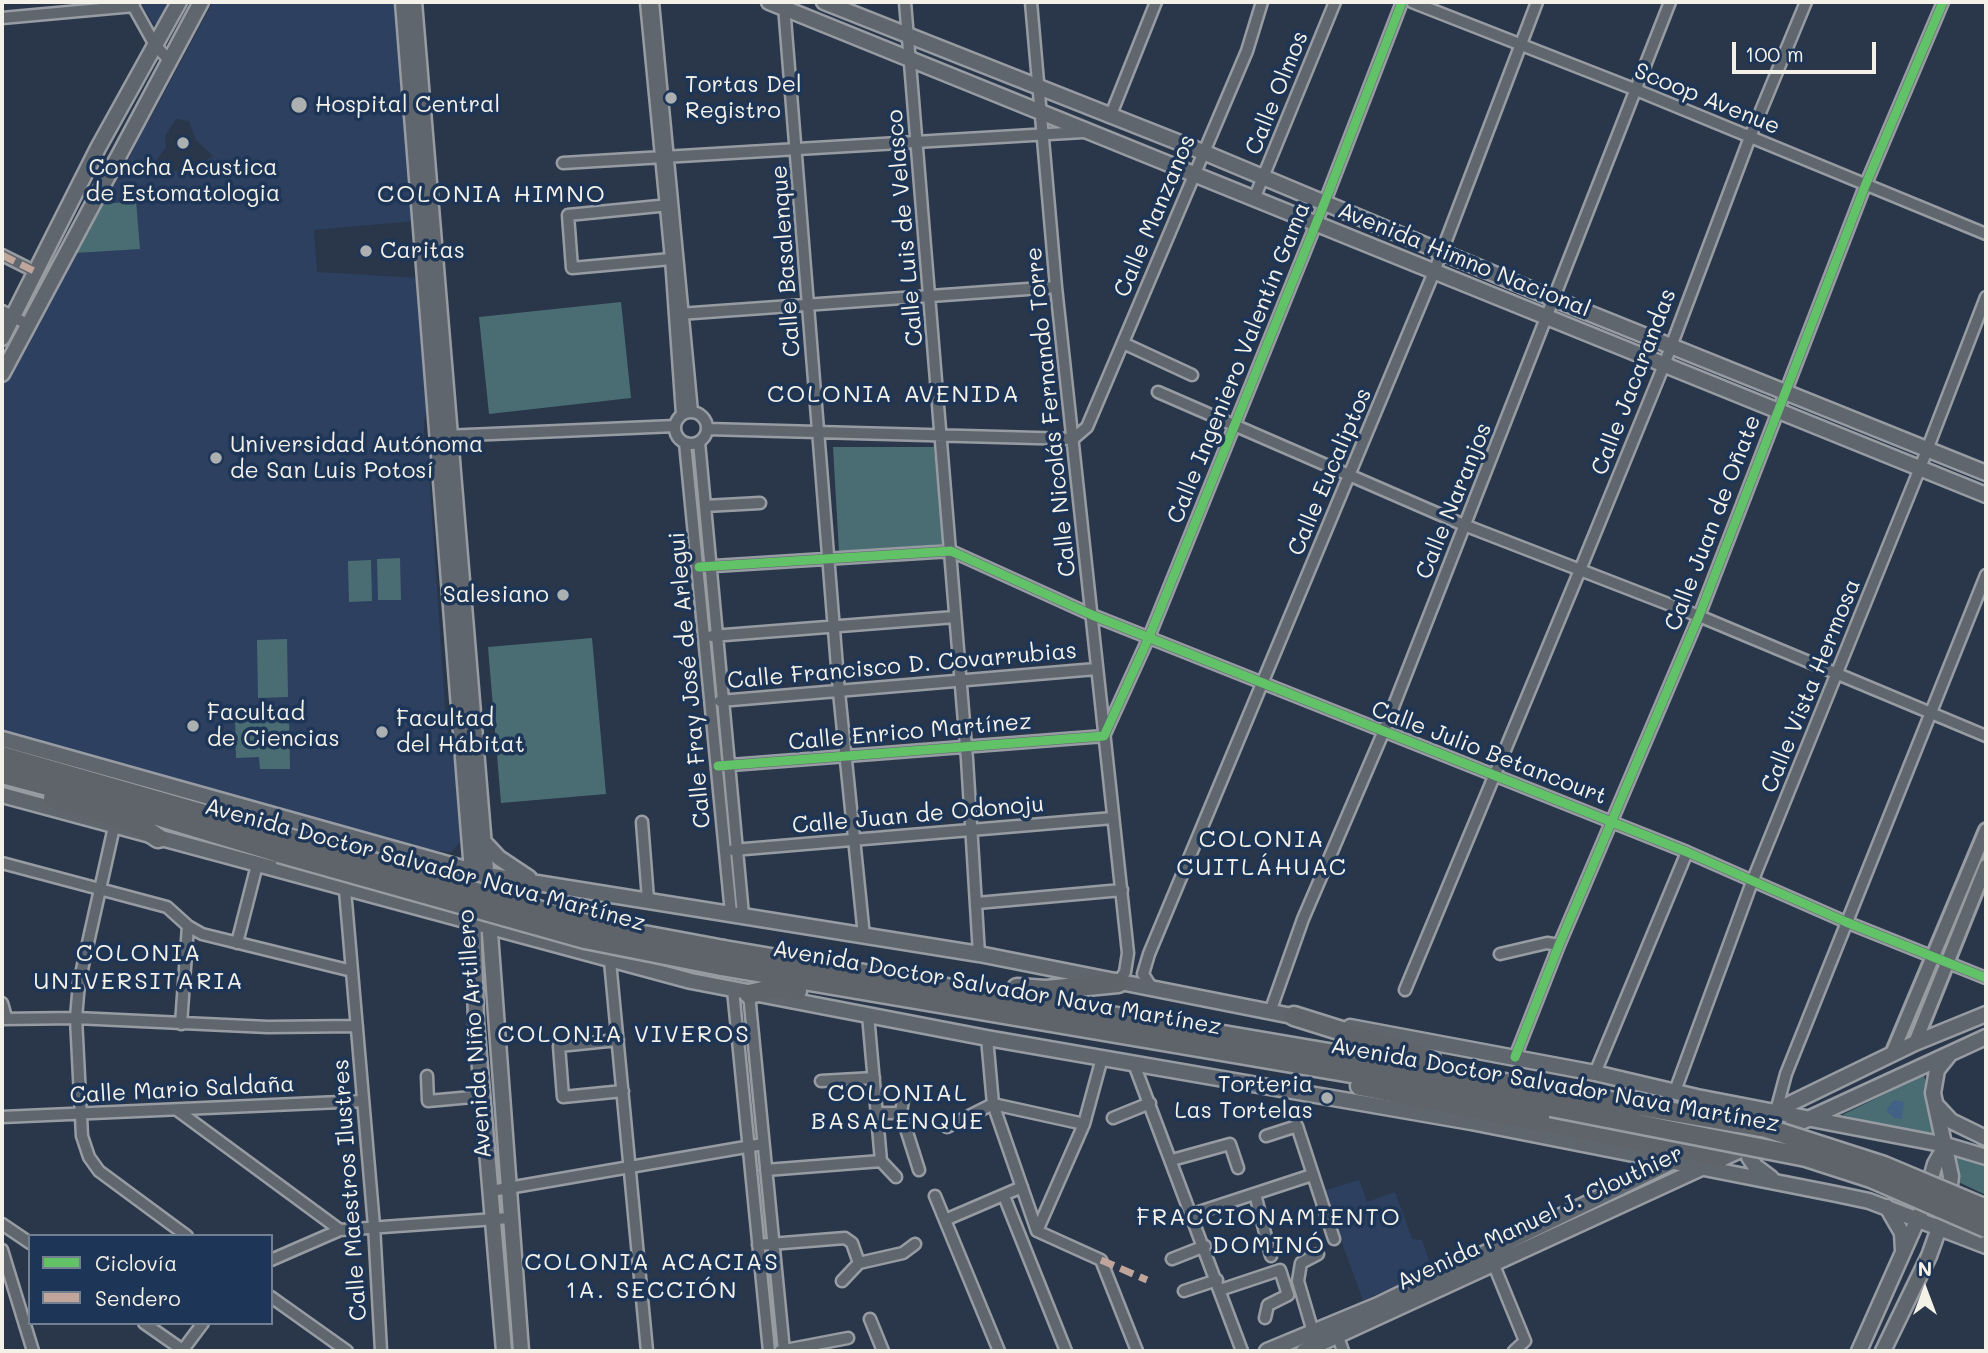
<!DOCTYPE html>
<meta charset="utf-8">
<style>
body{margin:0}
#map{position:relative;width:1988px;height:1353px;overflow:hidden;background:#2a374a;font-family:Mali,sans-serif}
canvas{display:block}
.frame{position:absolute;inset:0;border:4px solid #f4f1e8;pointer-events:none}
.legend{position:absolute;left:28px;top:1234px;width:245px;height:91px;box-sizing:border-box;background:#1d3557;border:2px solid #738091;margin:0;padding:9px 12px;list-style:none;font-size:21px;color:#f4f1e8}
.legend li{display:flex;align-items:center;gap:14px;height:35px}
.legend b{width:35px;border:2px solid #738091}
.north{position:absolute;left:1890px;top:1255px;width:70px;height:70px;-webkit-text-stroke:5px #1d3557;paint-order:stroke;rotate:0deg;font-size:19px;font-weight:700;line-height:28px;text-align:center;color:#f4f1e8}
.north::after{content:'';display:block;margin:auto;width:24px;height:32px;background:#f4f1e8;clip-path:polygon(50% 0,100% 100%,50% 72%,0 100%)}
.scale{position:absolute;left:1732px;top:42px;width:144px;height:32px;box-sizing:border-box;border:4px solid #f4f1e8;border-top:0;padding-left:9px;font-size:21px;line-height:24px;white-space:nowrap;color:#f4f1e8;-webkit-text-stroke:5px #1d3557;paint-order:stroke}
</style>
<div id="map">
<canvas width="1988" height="1353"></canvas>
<div class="frame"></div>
<ul class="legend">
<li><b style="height:9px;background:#61c268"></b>Ciclovía</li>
<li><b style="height:9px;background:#c0a59a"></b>Sendero</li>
</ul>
<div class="north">N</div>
<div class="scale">100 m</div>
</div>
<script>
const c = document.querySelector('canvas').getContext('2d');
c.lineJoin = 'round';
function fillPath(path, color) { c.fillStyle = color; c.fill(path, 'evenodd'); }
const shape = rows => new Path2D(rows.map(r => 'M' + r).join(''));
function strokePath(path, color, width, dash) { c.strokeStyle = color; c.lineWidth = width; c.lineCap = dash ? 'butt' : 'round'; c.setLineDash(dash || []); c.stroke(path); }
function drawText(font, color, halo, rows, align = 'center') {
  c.font = font + ' Mali,sans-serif'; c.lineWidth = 7; c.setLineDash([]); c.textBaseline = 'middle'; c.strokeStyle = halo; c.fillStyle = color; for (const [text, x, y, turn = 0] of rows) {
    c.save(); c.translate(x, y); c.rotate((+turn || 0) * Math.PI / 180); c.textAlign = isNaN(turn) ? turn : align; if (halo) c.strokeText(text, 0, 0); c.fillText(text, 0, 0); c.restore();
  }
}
const built = shape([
 [140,2,168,2,157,23,153,23],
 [213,2,396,2,415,221,314,230,317,272,419,278,428,410,424,420,424,439,430,443,431,472,429,473,446,721,456,773,460,842,451,852,419,849,2,732,2,385,132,153,142,124,149,121],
 [176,119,189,121,196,140,213,156,192,170,173,171,154,164,166,147,165,136],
 [1359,1180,1367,1202,1395,1192,1412,1239,1422,1240,1433,1272,1363,1300,1323,1191]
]);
const green = shape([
 [136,201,140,249,75,253,103,204],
 [621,302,631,398,489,414,479,317],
 [833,447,934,447,943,544,839,552],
 [400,558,401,600,378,600,377,559],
 [371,560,372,601,349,602,348,561],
 [592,638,606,794,501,803,488,647],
 [287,639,288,697,258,698,257,640],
 [259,711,289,711,290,769,260,769,259,757,236,758,235,716,259,716],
 [1924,1075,1939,1138,1842,1115],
 [1954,1156,1986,1163,1986,1195,1954,1180]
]);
const water = shape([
 [1894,1100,1904,1102,1902,1119,1894,1118,1886,1110]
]);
const minor = shape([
 [131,2,155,45,169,60],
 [646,2,671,259,682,414],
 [653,2,692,412],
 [905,2,967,759,979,954],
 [1031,2,1056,287,1128,953,1125,972,1118,983],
 [1412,2,1634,89,1986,234],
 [784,6,839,692,864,936],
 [2,18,134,6],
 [1110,117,1156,2],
 [563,163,1083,132],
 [1254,199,1335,2],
 [669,205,568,215,572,268,671,259],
 [2,255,34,271],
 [2,311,27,324],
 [679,314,1056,287],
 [1123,343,1192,375],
 [1158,392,1464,525,1699,616,1986,736],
 '675 428a16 16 0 1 1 32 0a16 16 0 1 1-32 0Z',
 [707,429,1073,439,1087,427,1247,51,1262,2],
 [445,436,675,426],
 [699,442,743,915],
 [685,443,731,913],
 [705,506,760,503],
 [699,567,951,551,1092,615,1687,852,1846,922,1986,978],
 [712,636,955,617],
 [720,701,1096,669],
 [718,766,1104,736,1149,637,1324,204,1402,2],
 [642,822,648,899],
 [114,827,79,983,76,1018,82,1136,89,1157,99,1171,187,1236],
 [733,850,1113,818],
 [2,863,167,907,188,926,202,934,352,971],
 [345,890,374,1226,381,1351],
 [977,903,1122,890],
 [237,943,257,865],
 [1500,954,1547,943,1559,945],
 [610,961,647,1351],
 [733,990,769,1351],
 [1153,990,1143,974,1149,954,1434,272,1537,2],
 [1405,990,1580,570,1664,365,1750,137,1806,2],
 [749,994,784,1351],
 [2,1003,6,1017],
 [1270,1012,1303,919,1383,733,1670,2],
 [868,1015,881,1161],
 [2,1019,76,1018,268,1027,357,1026],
 [181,1024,188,926],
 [987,1038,993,1104,1037,1231],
 [618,1040,559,1046,563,1097,623,1091],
 [1515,1057,1559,945,1699,616,1865,186,1943,2],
 [1134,1064,1242,1351],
 [1595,1073,1687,852],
 [427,1076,428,1101,483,1096],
 [821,1081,874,1078],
 [1675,1091,1752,882,1920,468,1986,297],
 [903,1100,901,1113,919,1170],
 [177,1110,340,1230],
 [1776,1111,1786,1074,1986,575],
 [877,1113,901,1113],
 [2,1117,363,1101],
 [1113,1118,1150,1103],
 [947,1127,993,1104,1084,1124],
 [1266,1136,1297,1126,1334,1239],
 [1172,1160,1230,1144,1238,1168],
 [881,1161,896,1177],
 [766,1170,881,1161],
 [491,1191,763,1144],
 [1255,1194,1271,1256],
 [935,1196,999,1351],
 [1004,1196,1066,1351],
 [1193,1214,1312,1175],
 [945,1220,1022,1187],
 [2,1224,30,1243],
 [1037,1231,1084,1124,1102,1058],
 [1037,1231,1101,1260,1137,1351],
 [758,1245,845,1238,852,1243,859,1263],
 [2,1250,33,1351],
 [1491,1258,1525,1341,1514,1351],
 [1172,1259,1205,1246],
 [271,1260,340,1230,510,1218],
 [842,1281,859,1263,903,1253,915,1244],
 [1220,1290,1280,1270,1288,1295,1268,1305,1265,1318],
 [1184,1291,1217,1280],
 [271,1297,347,1351],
 [870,1319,883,1351],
 [144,1323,184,1351],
 [1313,1332,1298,1281,1301,1263,1318,1254],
 [1338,1337,1343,1351],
 [182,1351,203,1323],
 [780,1351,848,1338]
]);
const tertiary = shape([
 [1915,1043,1986,866],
 [1892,1054,1986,830]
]);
const secondary = shape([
 [403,2,472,871,476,1021,504,1351],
 [414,2,487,882],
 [769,2,1986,495],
 [824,2,1203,152,1554,299,1986,473],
 [2,338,98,148,179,2],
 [2,374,201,2],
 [2,739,487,875,979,954,1302,1018],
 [2,795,691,981,987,1038,1471,1122,1836,1194,1869,1201,1986,1246],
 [484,842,499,858,529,878],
 [489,920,521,1351],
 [1350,1027,1595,1073,1697,1097,1946,1145,1986,1157],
 [1938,1107,1951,1121,1986,1138],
 [1775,1111,1915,1043,1986,1014],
 [1744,1125,1749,1157,1755,1166,1771,1178],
 [1927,1192,1935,1164,1946,1145],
 [1887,1207,1902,1233,1903,1250],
 [1267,1351,1378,1305,1672,1162],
 [1304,1351,1986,1037],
 [1859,1351,1921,1212],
 [1883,1351,1929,1256,1948,1203,1951,1176,1933,1093,1937,1070,1949,1055]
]);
const motorway = shape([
 [2,756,281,836],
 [2,774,127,807,279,853],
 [53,798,137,824,158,838],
 [724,950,1552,1091],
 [721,966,1551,1107],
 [1017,988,1046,990,1118,983],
 [749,994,776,988,797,991],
 [1294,1016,1431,1059],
 [1360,1086,1721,1157]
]);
const motorwayBridge = shape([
 [281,836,590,925,724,950],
 [279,853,585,939,721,966],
 [1552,1091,1766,1128,1884,1166,1986,1209],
 [1551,1107,1806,1157,1871,1178,1986,1228]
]);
const quiet = shape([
 [2,255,34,271],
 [1101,1260,1147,1280]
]);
const cycleway = shape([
 [699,567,951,551,1092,615,1687,852,1846,922,1986,978],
 [718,766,1104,736,1149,637,1324,204,1402,2],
 [1515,1057,1559,945,1699,616,1865,186,1943,2]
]);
const markers = [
 [671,98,7,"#adb0b1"],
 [299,105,9,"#adb0b1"],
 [183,143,7,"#adb0b1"],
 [366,251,7,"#adb0b1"],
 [216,458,7,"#adb0b1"],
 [563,595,7,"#adb0b1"],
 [193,726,7,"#adb0b1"],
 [382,732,7,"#adb0b1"],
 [1327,1098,7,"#adb0b1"]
];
const poiNames = [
 ["Tortas Del",685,85],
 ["Registro",685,111],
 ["Hospital Central",315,105],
 ["Concha Acustica",183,168,"center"],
 ["de Estomatologia",183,194,"center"],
 ["Caritas",380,251],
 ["Universidad Autónoma",230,445],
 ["de San Luis Potosí",230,471],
 ["Salesiano",549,595,"right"],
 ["Facultad",207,713],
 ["de Ciencias",207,739],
 ["Facultad",396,719],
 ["del Hábitat",396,745],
 ["Torteria",1313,1085,"right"],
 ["Las Tortelas",1313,1111,"right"]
];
const streetNames = [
 ["Calle Olmos",1277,93,-68],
 ["Scoop Avenue",1707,99,22],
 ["Calle Manzanos",1155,216,-67],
 ["Calle Luis de Velasco",905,228,-95],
 ["Avenida Himno Nacional",1464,260,22],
 ["Calle Basalenque",786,261,-94],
 ["Calle Ingeniero Valentín Gama",1239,363,-68],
 ["Calle Jacarandas",1634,382,-69],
 ["Calle Nicolás Fernando Torre",1051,412,-96],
 ["Calle Eucaliptos",1330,472,-67],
 ["Calle Naranjos",1454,501,-68],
 ["Calle Juan de Oñate",1713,523,-69],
 ["Calle Francisco D. Covarrubias",902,666,-5],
 ["Calle Fray José de Arlegui",690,680,-95],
 ["Calle Vista Hermosa",1811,686,-68],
 ["Calle Enrico Martínez",910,732,-5],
 ["Calle Julio Betancourt",1489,753,21],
 ["Calle Juan de Odonoju",918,815,-5],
 ["Avenida Doctor Salvador Nava Martínez",425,865,15],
 ["Avenida Doctor Salvador Nava Martínez",997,988,10],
 ["Avenida Niño Artillero",475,1034,-94],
 ["Avenida Doctor Salvador Nava Martínez",1555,1085,10],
 ["Calle Mario Saldaña",182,1090,-3],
 ["Calle Maestros Ilustres",350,1190,-94],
 ["Avenida Manuel J. Clouthier",1540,1218,-25]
];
const neighbourhoodNames = [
 ["COLONIA HIMNO",492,195],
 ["COLONIA AVENIDA",894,395],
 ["COLONIA",1262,840],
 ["CUITLÁHUAC",1262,868],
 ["COLONIA",139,954],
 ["UNIVERSITARIA",139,982],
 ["COLONIA VIVEROS",624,1035],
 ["COLONIAL",898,1094],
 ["BASALENQUE",898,1122],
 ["FRACCIONAMIENTO",1269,1218],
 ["DOMINÓ",1269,1246],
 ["COLONIA ACACIAS",652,1263],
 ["1A. SECCIÓN",652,1291]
];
fillPath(built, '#2d4060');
fillPath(green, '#4a6d74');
fillPath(water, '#416284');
strokePath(minor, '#979ca3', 15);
strokePath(tertiary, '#979ca3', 18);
strokePath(secondary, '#979ca3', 19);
strokePath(motorway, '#979ca3', 23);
strokePath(minor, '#60666e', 10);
strokePath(tertiary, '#60666e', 12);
strokePath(secondary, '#60666e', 14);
strokePath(motorway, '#5e646a', 18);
strokePath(motorwayBridge, '#979ca3', 23, []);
strokePath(motorwayBridge, '#5e646a', 18);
strokePath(quiet, '#c0a59a', 7, [14, 7]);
strokePath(cycleway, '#61c268', 9);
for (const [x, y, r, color] of markers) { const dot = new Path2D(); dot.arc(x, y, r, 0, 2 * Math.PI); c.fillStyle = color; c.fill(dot); strokePath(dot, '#1d3557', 2.5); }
drawText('23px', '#f4f1e8', '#1d3557', poiNames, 'left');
drawText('23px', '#f4f1e8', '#1d3557', streetNames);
c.letterSpacing = '2px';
drawText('24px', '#f4f1e8', '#1d3557', neighbourhoodNames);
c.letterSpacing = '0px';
</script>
